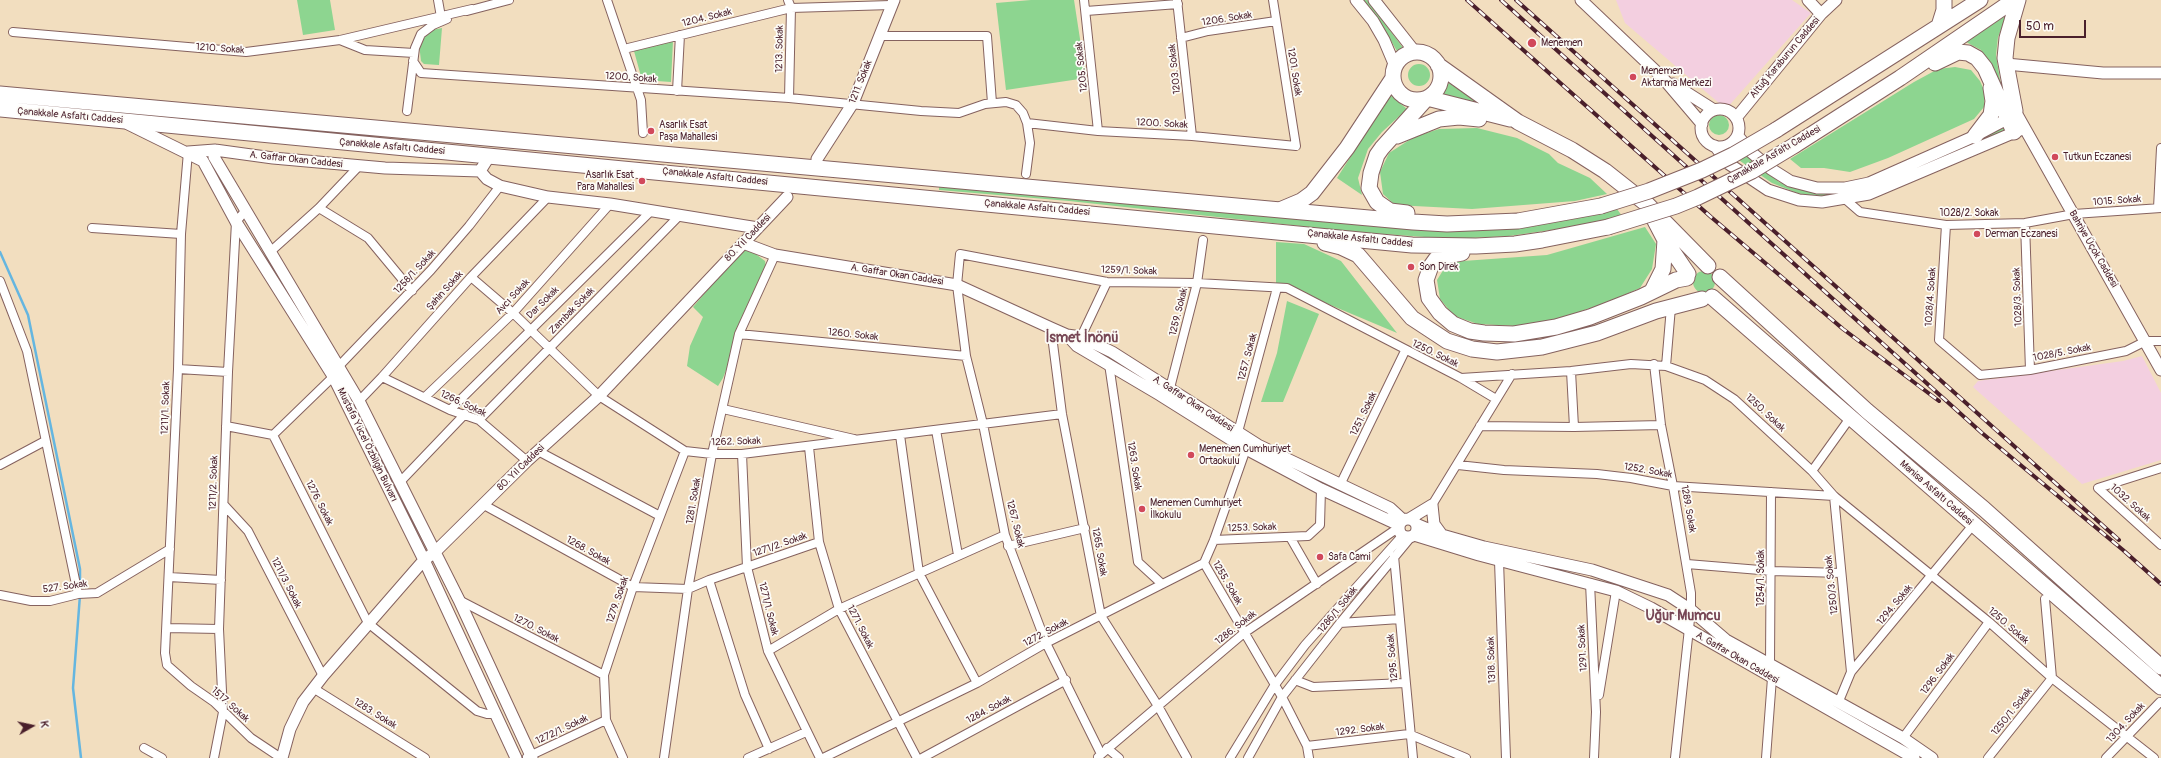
<!DOCTYPE html>
<meta charset="utf-8">
<style>
body{margin:0}
#map{position:relative;width:2161px;height:758px;overflow:hidden;background:#f2debf;font-family:Pangolin,sans-serif}
canvas{display:block}
.north{position:absolute;left:12px;top:706px;width:40px;height:40px;-webkit-text-stroke:3px #fdfcf7;paint-order:stroke;rotate:81deg;font-size:11px;font-weight:700;line-height:16px;text-align:center;color:#4a1f2b}
.north::after{content:'';display:block;margin:auto;width:14px;height:18px;background:#4a1f2b;clip-path:polygon(50% 0,100% 100%,50% 72%,0 100%)}
.scale{position:absolute;left:2019px;top:20px;width:67px;height:18px;box-sizing:border-box;border:2px solid #4a1f2b;border-top:0;padding-left:5px;font-size:12px;line-height:14px;white-space:nowrap;color:#4a1f2b;-webkit-text-stroke:3px #fdfcf7;paint-order:stroke}
</style>
<div id="map">
<canvas width="2161" height="758"></canvas>
<div class="north">K</div>
<div class="scale">50 m</div>
</div>
<script>
const c = document.querySelector('canvas').getContext('2d');
c.lineJoin = 'round';
function fillPath(path, color) { c.fillStyle = color; c.fill(path, 'evenodd'); }
const shape = rows => new Path2D(rows.map(r => 'M' + r).join(''));
function strokePath(path, color, width, dash) { c.strokeStyle = color; c.lineWidth = width; c.lineCap = dash ? 'butt' : 'round'; c.setLineDash(dash || []); c.stroke(path); }
function drawText(font, color, halo, rows, align = 'center') {
  c.font = font + ' Pangolin,sans-serif'; c.lineWidth = 3.5; c.setLineDash([]); c.textBaseline = 'middle'; c.strokeStyle = halo; c.fillStyle = color; for (const [text, x, y, turn = 0] of rows) {
    c.save(); c.translate(x, y); c.rotate((+turn || 0) * Math.PI / 180); c.textAlign = isNaN(turn) ? turn : align; if (halo) c.strokeText(text, 0, 0); c.fillText(text, 0, 0); c.restore();
  }
}
const built = shape([
 [1616,0,1792,0,1811,13,1726,109,1625,23],
 [2142,356,2161,393,2161,460,2082,484,1973,387,1978,381,2123,361]
]);
const green = shape([
 [297,0,330,0,335,30,303,35],
 [1031,0,1074,0,1086,78,1006,90,996,3],
 [1362,0,1367,0,1404,49,1398,53,1378,18],
 [2008,14,1998,37,1996,55,2000,80,2008,101,1981,50,1966,42],
 [442,28,439,65,424,64,421,61,419,44,423,36,432,30],
 [673,41,671,82,642,80,634,51],
 '1408 75a11 11 0 1 1 22 0a11 11 0 1 1-22 0Z',
 [1955,67,1971,70,1980,81,1985,92,1984,107,1974,119,1888,158,1850,172,1824,168,1801,168,1790,159,1914,82,1938,69],
 [1449,83,1491,111,1437,98],
 [1389,94,1407,109,1382,132,1368,149,1358,178,1362,195,1337,178,1376,117],
 '1709 125a10 10 0 1 1 20 0a10 10 0 1 1-20 0Z',
 [1477,128,1517,138,1549,154,1558,163,1590,178,1607,194,1575,201,1472,209,1395,205,1383,194,1380,172,1389,153,1414,137,1439,129],
 [2003,128,2008,129,1860,194,1816,197,1797,193,1772,183,1730,154,1739,144,1754,161,1779,182,1817,193,1842,193,1889,179],
 [939,187,1150,205,1525,226,1617,209,1622,216,1586,225,1509,236,1452,239,1356,232,1069,201,939,190],
 [1645,227,1656,244,1652,269,1640,288,1606,303,1557,319,1516,326,1478,324,1454,316,1440,299,1437,280,1447,264,1463,261,1547,255],
 [1276,242,1304,244,1341,261,1397,333,1290,288,1276,284],
 [745,246,765,261,766,267,723,378,718,386,687,366,690,346,703,317,693,307],
 '1693 282a11 11 0 1 1 22 0a11 11 0 1 1-22 0Z',
 [1287,301,1319,314,1283,402,1261,402,1277,353]
]);
const stream = shape([
 [0,252,28,315,80,569,80,586],
 [80,595,73,688,81,758]
]);
const street = shape([
 [438,0,441,17],
 [607,0,641,100,643,133],
 [788,0,791,8,789,98],
 [1084,0,1098,131],
 [1177,0,1192,136],
 [467,11,509,0],
 [1086,11,1178,4],
 [13,32,246,52,340,40,472,9],
 [879,36,987,36,992,103],
 [1181,38,1208,31,1276,21],
 [340,40,365,50,414,53],
 [624,49,791,8,891,5],
 [413,61,421,73,789,98,921,111,959,113,985,104,1006,102,1016,105,1023,113,1027,123,1030,143,1026,174],
 [677,91,680,35],
 [407,111,415,48,421,34,433,25,447,19],
 [1027,123,1098,131,1192,136,1296,146,1273,0],
 [188,152,181,234,178,369,165,653,167,665,191,686,214,702,251,738,281,758],
 [1845,199,1860,212,1946,225,2025,223,2074,214,2161,208],
 [319,208,368,238,412,291],
 [2158,208,2161,148],
 [2025,223,2030,370],
 [1946,225,1939,340,1980,375,2030,370,2126,351,2146,341,2161,341],
 [92,228,181,234],
 [270,252,319,208,359,166],
 [471,277,513,313,599,396,685,451,712,454,742,454,1062,414],
 [0,281,27,351,78,594],
 [1051,328,1062,414,1101,616,1158,706,1187,758],
 [739,334,966,356],
 [1081,337,1107,282],
 [1109,364,1138,562,1162,584],
 [1654,364,1661,425,1673,486,1691,593,1691,610,1675,758],
 [339,366,431,270,469,226,500,186],
 [1666,366,1671,307],
 [178,369,228,372],
 [1571,371,1574,427,1661,425],
 [382,377,450,410,479,420,527,461],
 [1461,378,1571,371,1631,364,1666,366,1705,380,1734,399,1812,471,1834,496,1989,622,2052,678,2154,758],
 [1170,388,1197,283,1203,240],
 [425,397,513,313,610,204],
 [359,401,382,377,471,277,548,197],
 [723,409,854,439],
 [450,410,651,211],
 [479,420,679,216],
 [226,426,273,435,368,623,477,711,487,714,495,714],
 [1480,426,1574,427],
 [936,430,958,555],
 [1238,432,1277,288],
 [273,435,336,374],
 [900,435,919,573,977,683],
 [809,447,819,542,839,609,917,758],
 [1246,449,1214,540,1204,563,1282,697,1307,746,1409,734,1466,758],
 [538,451,660,516],
 [742,454,747,567,768,651,820,758],
 [0,465,45,441],
 [1458,465,1504,470,1597,474,1631,478,1673,486,1834,496],
 [2161,468,2098,488,2161,545],
 [1812,471,1850,418],
 [400,482,465,414],
 [1340,485,1405,351],
 [1834,496,1851,672],
 [224,505,248,531,323,676],
 [484,505,633,587,688,589,709,580,745,695,769,749],
 [1432,505,1512,374],
 [1290,537,1317,584],
 [1214,540,1308,536,1320,525,1321,489],
 [1008,546,1085,528],
 [1394,556,1413,758],
 [1499,561,1506,758],
 [1687,564,1772,571,1841,573],
 [169,577,221,580],
 [709,580,819,542],
 [1590,583,1596,712,1594,758],
 [0,595,31,601,50,601,78,594,97,593,170,549],
 [459,600,604,675],
 [1340,623,1400,619],
 [167,628,219,629],
 [768,651,839,609,1005,535],
 [1770,665,1771,492],
 [1295,680,1313,687,1405,683],
 [313,688,425,758],
 [1599,695,1616,591],
 [1839,701,1851,672,1973,525],
 [1903,738,1989,622],
 [1307,746,1309,758],
 [144,748,162,758],
 [1107,748,1119,758],
 [1101,754,1046,643,1005,535,983,424,966,356,957,285,960,254,1107,282,1197,283,1287,288,1461,378,1496,399],
 [527,757,606,720],
 [1098,757,1244,633,1398,528],
 [214,758,223,712,219,629,228,372,236,222,245,211],
 [623,758,606,720,604,675,633,587,685,451],
 [664,758,688,589,712,454,739,334,775,255],
 [748,758,806,732],
 [823,758,977,683,1046,643,1204,563],
 [922,758,1066,680],
 [1230,758,1274,686,1305,645,1402,536],
 [1248,758,1282,697,1340,623,1411,537],
 [1766,758,1772,678],
 [1988,758,2052,678,2045,599],
 [2106,758,2160,702]
]);
const secondary = shape([
 [1356,0,1373,21,1384,40,1395,66],
 [1374,0,1415,52],
 [1581,0,1662,77,1702,124],
 [1808,0,1821,14],
 [2006,64,2103,73,2161,73],
 [1673,84,1714,110],
 '1701 128a19 19 0 1 1 38 0a19 19 0 1 1-38 0Z',
 [1736,118,1821,14,1836,0],
 [128,124,203,161,236,222,333,376,424,560,516,758],
 [1738,136,1751,152,1771,169,1790,181,1817,188,1845,188,1869,183,1975,136,2009,118,2015,111,2161,370],
 [1715,146,1729,164,1768,190,1799,200,1822,202,1869,194,2020,130],
 [215,150,214,157,359,401,459,600,532,758],
 [188,152,215,150,273,158,385,168,480,171],
 [490,155,480,171,487,179,500,186,548,197,610,204,758,228],
 [817,159,853,103,894,0],
 [743,243,775,255,957,285,1051,328,1067,335,1081,337,1112,352,1258,445,1390,508,1403,520],
 [1067,335,1077,346,1160,395,1246,449,1321,489,1399,525],
 '1399 528a9 9 0 1 1 18 0a9 9 0 1 1-18 0Z',
 [1409,519,1432,505,1434,524,1442,535],
 [1416,524,1442,535,1484,547,1592,570,1668,595,1691,610,1726,640,1903,738,1932,758],
 [1414,535,1479,555,1616,591,1651,608,1914,758],
 [282,758,290,729,303,702,323,676,424,560,435,552,527,461,599,396,787,197]
]);
const highway = shape([
 [1939,26,1944,10,1944,0],
 '1393 76a24 24 0 1 1 48 0a24 24 0 1 1-48 0Z',
 [1935,63,1958,52,1968,53,1977,58,1985,68,2014,132],
 [1438,65,1518,122,1572,150,1605,171,1648,205,1708,266],
 [0,94,1413,222,1447,224,1518,221,1601,206],
 [0,109,1412,245,1476,246,1515,244,1542,240,1608,227],
 [2015,111,2005,58,2007,38,2018,0],
 [1776,130,1980,0],
 [1397,136,1439,119,1459,117,1479,119],
 [1975,136,1991,115,1993,101,1991,88],
 [1795,145,1900,78,2014,0],
 [1282,209,1301,201,1312,193,1347,148,1393,78],
 [1407,213,1390,211,1377,202,1369,188,1371,173,1377,155,1382,148,1427,98,1510,119],
 [1653,217,1665,240,1688,274],
 [1325,243,1341,247,1358,255,1412,318,1447,341,1472,349,1497,352,1542,347,1597,333,1656,311,1702,299],
 [1462,253,1445,256,1436,259,1431,266,1426,280,1429,298,1440,313,1453,324,1470,331,1484,333,1514,334,1556,327,1590,317,1641,297,1676,280,1687,278],
 [1720,277,1867,411,1984,509,2161,667],
 [1652,291,1663,269,1665,240],
 [1712,297,2161,687]
]);
const rail = shape([
 [1467,0,1711,217,1843,329,1939,401],
 [1501,0,1982,433,2123,550,2161,584],
 [1516,0,2119,540]
]);
const highwayBridge = shape([
 [1601,206,1649,191,1702,170,1733,155,1776,130],
 [1608,227,1676,206,1698,197,1752,171,1795,145]
]);
const markers = [
 [1532,43,5,"#d1495b"],
 [1633,77,4,"#d1495b"],
 [651,131,4,"#d1495b"],
 [2055,157,4,"#d1495b"],
 [642,181,4,"#d1495b"],
 [1977,234,4,"#d1495b"],
 [1411,267,4,"#d1495b"],
 [1191,455,4,"#d1495b"],
 [1142,509,4,"#d1495b"],
 [1320,557,4,"#d1495b"]
];
const streetNames = [
 ["1204. Sokak",707,18,-14],
 ["1206. Sokak",1227,19,-9],
 ["1210. Sokak",220,49,4],
 ["1213. Sokak",780,49,-89],
 ["Altuğ Karaburun Caddesi",1785,58,-50],
 ["1205. Sokak",1082,67,-96],
 ["1203. Sokak",1175,69,-96],
 ["1201. Sokak",1294,72,81],
 ["1200. Sokak",631,78,4],
 ["1211. Sokak",861,82,-68],
 ["Çanakkale Asfaltı Caddesi",70,116,5],
 ["1200. Sokak",1162,124,3],
 ["Çanakkale Asfaltı Caddesi",392,147,5],
 ["Çanakkale Asfaltı Caddesi",1774,155,-30],
 ["A. Gaffar Okan Caddesi",296,160,6],
 ["Çanakkale Asfaltı Caddesi",715,177,6],
 ["1015. Sokak",2117,201,-4],
 ["Çanakkale Asfaltı Caddesi",1037,208,5],
 ["1028/2. Sokak",1969,213],
 ["80. Yıl Caddesi",748,238,-46],
 ["Çanakkale Asfaltı Caddesi",1360,239,6],
 ["Bahriye Üçok Caddesi",2093,249,60],
 ["1259/1. Sokak",1129,271,2],
 ["1258/1. Sokak",415,272,-47],
 ["A. Gaffar Okan Caddesi",897,275,9],
 ["Şahin Sokak",445,291,-48],
 ["Avcı Sokak",513,297,-47],
 ["1028/4. Sokak",1931,297,-86],
 ["1028/3. Sokak",2018,297,-92],
 ["Dar Sokak",543,303,-45],
 ["Zambak Sokak",572,311,-46],
 ["1259. Sokak",1179,312,-76],
 ["1260. Sokak",853,335,6],
 ["1028/5. Sokak",2062,353,-11],
 ["1250. Sokak",1435,354,26],
 ["1257. Sokak",1248,357,-75],
 ["1266. Sokak",463,404,25],
 ["A. Gaffar Okan Caddesi",1193,404,33],
 ["1211/1. Sokak",166,408,-88],
 ["1250. Sokak",1765,413,43],
 ["1251. Sokak",1364,414,-64],
 ["1262. Sokak",736,442,-2],
 ["Mustafa Yücel Özbilgin Bulvarı",367,445,64],
 ["1263. Sokak",1134,466,81],
 ["80. Yıl Caddesi",521,468,-44],
 ["1252. Sokak",1648,471,10],
 ["1211/2. Sokak",214,483,-88],
 ["Manisa Asfaltı Caddesi",1936,493,41],
 ["1281. Sokak",694,501,-80],
 ["1276. Sokak",319,503,63],
 ["1032. Sokak",2130,503,42],
 ["1289. Sokak",1688,509,80],
 ["1267. Sokak",1015,524,76],
 ["1253. Sokak",1252,528,-2],
 ["1271/2. Sokak",780,545,-19],
 ["1268. Sokak",588,551,29],
 ["1265. Sokak",1099,552,80],
 ["1254/1. Sokak",1761,578,-90],
 ["1211/3. Sokak",286,583,63],
 ["1255. Sokak",1227,583,60],
 ["1250/3. Sokak",1832,585,-96],
 ["527. Sokak",65,587,-8],
 ["1279. Sokak",618,600,-71],
 ["1294. Sokak",1895,605,-50],
 ["1271/1. Sokak",768,609,76],
 ["1286/1. Sokak",1338,610,-51],
 ["1250. Sokak",2008,626,41],
 ["1271. Sokak",860,627,63],
 ["1286. Sokak",1236,628,-38],
 ["1270. Sokak",536,629,27],
 ["1272. Sokak",1046,633,-28],
 ["1291. Sokak",1583,648,-93],
 ["1295. Sokak",1393,658,-95],
 ["A. Gaffar Okan Caddesi",1737,658,30],
 ["1318. Sokak",1492,660,-92],
 ["1296. Sokak",1938,674,-53],
 ["1517. Sokak",230,705,42],
 ["1284. Sokak",989,710,-28],
 ["1250/1. Sokak",2012,712,-51],
 ["1283. Sokak",375,714,32],
 ["1304. Sokak",2126,723,-47],
 ["1272/1. Sokak",562,730,-25],
 ["1292. Sokak",1360,730,-7]
];
const poiNames = [
 ["Menemen",1541,43],
 ["Menemen",1641,71],
 ["Aktarma Merkezi",1641,83],
 ["Asarlık Esat",659,125],
 ["Paşa Mahallesi",659,137],
 ["Tutkun Eczanesi",2063,157],
 ["Asarlık Esat",634,175,"right"],
 ["Para Mahallesi",634,187,"right"],
 ["Derman Eczanesi",1985,234],
 ["Son Direk",1419,267],
 ["Menemen Cumhuriyet",1199,449],
 ["Ortaokulu",1199,461],
 ["Menemen Cumhuriyet",1150,503],
 ["İlkokulu",1150,515],
 ["Safa Cami",1328,557]
];
const districtNames = [
 ["İsmet İnönü",1082,338],
 ["Uğur Mumcu",1683,616]
];
fillPath(built, '#f3cfe0');
fillPath(green, '#8dd590');
strokePath(stream, '#65b6e0', 2.5);
strokePath(street, '#85625f', 10);
strokePath(secondary, '#85625f', 13);
strokePath(highway, '#85625f', 17);
strokePath(street, '#fff', 8);
strokePath(secondary, '#fff', 11);
strokePath(highway, '#fff', 15);
strokePath(rail, '#4a1f2b', 4);
strokePath(rail, '#fdfcf7', 2.5, [8]);
strokePath(highwayBridge, '#85625f', 17, []);
strokePath(highwayBridge, '#fff', 15);
for (const [x, y, r, color] of markers) { const dot = new Path2D(); dot.arc(x, y, r, 0, 2 * Math.PI); c.fillStyle = color; c.fill(dot); strokePath(dot, '#fdfcf7', 1.5); }
drawText('10px', '#4a1f2b', '#fdfcf7', streetNames);
drawText('10px', '#4a1f2b', '#fdfcf7', poiNames, 'left');
drawText('bold 14px', '#774755', '#fdfcf7', districtNames);
</script>
